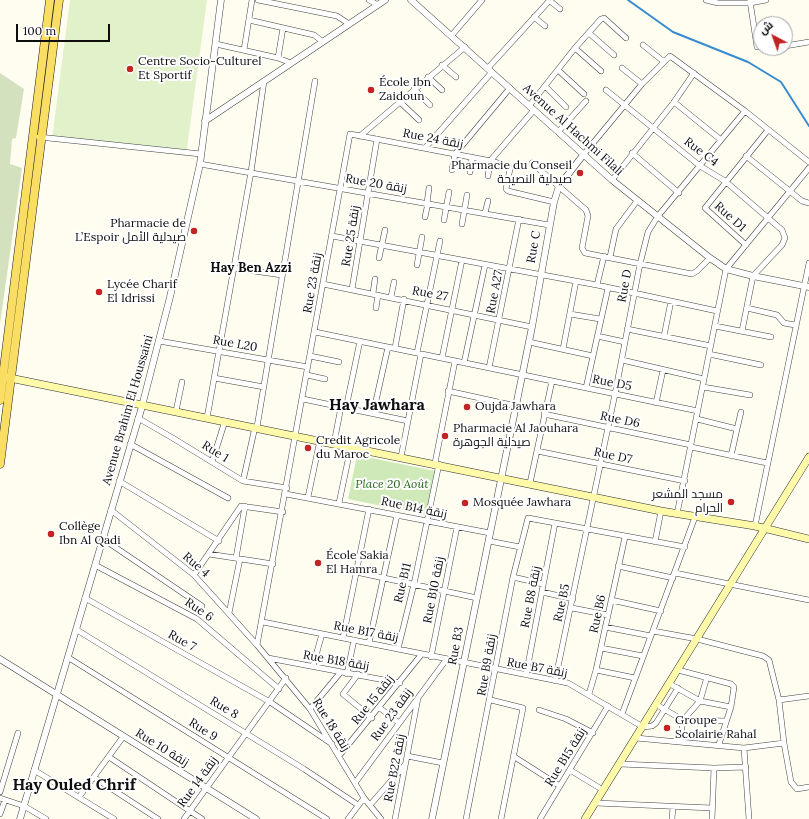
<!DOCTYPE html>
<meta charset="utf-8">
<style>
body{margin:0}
#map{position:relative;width:809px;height:819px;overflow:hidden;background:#fffdef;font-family:Lora,Cairo,serif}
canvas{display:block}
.north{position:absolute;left:753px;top:16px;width:40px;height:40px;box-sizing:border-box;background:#fff;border:1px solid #9f9f9f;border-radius:50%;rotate:319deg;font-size:11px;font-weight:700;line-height:16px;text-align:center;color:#0e0e0e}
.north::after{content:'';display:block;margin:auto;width:14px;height:18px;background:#c02423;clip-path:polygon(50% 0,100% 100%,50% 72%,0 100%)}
.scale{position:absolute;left:16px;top:24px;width:94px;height:18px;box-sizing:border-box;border:2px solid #0e0e0e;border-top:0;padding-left:5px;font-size:12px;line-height:14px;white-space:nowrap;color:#0e0e0e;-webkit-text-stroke:3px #fff;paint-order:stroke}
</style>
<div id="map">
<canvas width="809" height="819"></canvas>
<div class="north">ش</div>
<div class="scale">100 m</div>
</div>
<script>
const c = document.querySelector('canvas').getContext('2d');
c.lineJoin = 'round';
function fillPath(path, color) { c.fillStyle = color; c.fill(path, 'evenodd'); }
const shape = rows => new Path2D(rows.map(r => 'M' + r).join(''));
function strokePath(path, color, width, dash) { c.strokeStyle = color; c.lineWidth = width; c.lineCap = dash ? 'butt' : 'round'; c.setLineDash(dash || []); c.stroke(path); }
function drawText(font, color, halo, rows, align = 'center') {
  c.font = font + ' Lora,Cairo,serif'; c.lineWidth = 4; c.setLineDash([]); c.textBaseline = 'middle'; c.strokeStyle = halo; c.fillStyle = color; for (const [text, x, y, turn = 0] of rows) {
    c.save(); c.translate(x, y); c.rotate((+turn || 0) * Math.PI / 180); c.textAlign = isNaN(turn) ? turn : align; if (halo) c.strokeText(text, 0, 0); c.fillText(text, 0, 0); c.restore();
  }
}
const green = shape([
 [357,455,435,471,426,515,348,499]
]);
const cemetery = shape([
 [0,73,24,89,16,138,12,139,10,164,22,168,0,324]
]);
const pitch = shape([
 [70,0,207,0,186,156,52,139]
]);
const stream = shape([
 [628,0,673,32,748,62,781,82,809,126]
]);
const minor = shape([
 [258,0,337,16,349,24],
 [369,0,378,5],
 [549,0,560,9],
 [706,0,718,3,750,3,766,0],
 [750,1,757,47,761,47],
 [534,17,545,26],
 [249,20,314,35,323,42],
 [589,33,614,55],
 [452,35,482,0],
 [216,44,278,58,291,63],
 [643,45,663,61],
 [785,46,809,42],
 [575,48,601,71],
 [766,48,768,48],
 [244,50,252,0],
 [278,58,283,28],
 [442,65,456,77],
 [488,68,550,0],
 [622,68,642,84],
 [558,70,584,94],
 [428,77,442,90],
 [545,86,566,107],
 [414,89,430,105],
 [606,90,700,166,725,181,782,230,785,238,782,245,753,276,742,331],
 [400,102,419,120],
 [674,102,721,140],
 [529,106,575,48,601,19,604,18,626,38],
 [558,132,586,101],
 [360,136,465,47],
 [39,137,201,154],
 [425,148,492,72],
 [632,153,679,193],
 [584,154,642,84,670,56,745,111,809,162],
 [746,156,802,201,809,203],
 [490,161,534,110],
 [532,163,586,210,588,216,582,248,585,253,692,274,697,271,710,258],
 [200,164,549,225],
 [452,170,455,154,510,88],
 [470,172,472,157],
 [488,176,490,161],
 [612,180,674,102,694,73],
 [427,203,429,188],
 [485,213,488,201],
 [425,217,428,203],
 [444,220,449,192],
 [462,224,467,195],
 [332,236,597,285,717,311],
 [746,245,705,208,768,130],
 [610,257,616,229,637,201],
 [379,258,385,230],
 [417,265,422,237],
 [233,268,282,275],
 [323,284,532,327],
 [597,285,604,256],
 [352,289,377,139],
 [373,293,375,279],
 [391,297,394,282],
 [376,308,378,295],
 [747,308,777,315,784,323,795,325],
 [570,314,600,319],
 [715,326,771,337],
 [627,329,711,346],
 [315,332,698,411],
 [597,336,625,342],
 [664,336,671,301],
 [159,341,308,367],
 [529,342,593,356],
 [395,348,404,299],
 [563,349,576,281],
 [417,353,440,241],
 [709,354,761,365],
 [310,356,339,362],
 [442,358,462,260],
 [622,360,704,379],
 [464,363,485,265],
 [489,368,519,219],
 [307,375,325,379],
 [214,378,264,387],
 [703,387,750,395],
 [586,388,608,288],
 [448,391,516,406],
 [303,399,408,421],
 [656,403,663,370],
 [346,408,360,341],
 [176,411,182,382],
 [373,414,388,347],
 [544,414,691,445],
 [138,418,171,437,243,481,287,488],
 [207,418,251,172,264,81],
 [697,419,737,429,731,456],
 [257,427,315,81],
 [737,429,741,412],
 [334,443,341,407],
 [130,444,228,498],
 [691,447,767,463],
 [537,451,685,481],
 [401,457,421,354],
 [212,462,225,421],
 [435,463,455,361],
 [119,481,219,541],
 [243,481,255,427],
 [530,483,552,381],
 [286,494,490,533],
 [308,497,320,440],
 [339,503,351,446],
 [111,510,194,575,257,645,310,709,364,798,381,819],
 [677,514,726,269,809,168],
 [755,526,809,263],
 [103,539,202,606],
 [489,541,520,547],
 [655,542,661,511],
 [209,554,273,564],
 [236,558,245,506],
 [95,565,197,619,279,689],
 [618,566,673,578],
 [356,572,477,598],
 [675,573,809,600],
 [194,575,241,506,283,512],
 [513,577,543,584],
 [542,592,573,599],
 [85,598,270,702,332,744],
 [611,600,661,611],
 [572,608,608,615],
 [229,613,240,559],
 [263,622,568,683,643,727,652,726,656,723,678,688],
 [605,627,651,636],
 [77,630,304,769,358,805],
 [653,631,697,639,763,656,769,660,779,700,784,743,791,782,797,789,809,787],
 [343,638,369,509],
 [369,643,397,515],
 [257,645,350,134,491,161,508,166,510,169,506,189,508,191,554,202],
 [601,648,643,656],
 [398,649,414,584,439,464],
 [431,657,457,527],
 [69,658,327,819],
 [268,658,400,683],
 [313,666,322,634],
 [596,670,635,678],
 [678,670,731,684,734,687,731,707,719,744],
 [347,674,354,640],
 [358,674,343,694,372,718],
 [526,675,555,523],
 [555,681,615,394,640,264,648,232,658,216,745,111],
 [670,684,700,701,731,707],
 [589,694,596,670,625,537],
 [491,700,523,708,501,819],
 [779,700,809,696],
 [657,705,683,720,726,721],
 [380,708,399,723],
 [310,709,340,673],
 [539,710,566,719,593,733],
 [622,714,695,517],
 [636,738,744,748,784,743],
 [680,742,683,720,700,701,707,677],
 [744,748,749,819],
 [339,756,421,655],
 [407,756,443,763],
 [513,756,560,786],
 [109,757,202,819],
 [620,764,714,768,746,767],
 [34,770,114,819],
 [570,770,603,790],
 [95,778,158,819],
 [355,783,446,660],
 [0,792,18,733],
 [79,797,123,737],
 [0,798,24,806,46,819],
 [596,803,712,808],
 [370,805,405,765],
 [0,814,5,800],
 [184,819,286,678],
 [348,819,364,798],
 [395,819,418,698],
 [466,819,513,577,528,518,685,547],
 [540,819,608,706],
 [672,819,673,807],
 [712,819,714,768]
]);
const tertiary = shape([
 [411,0,612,180,710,258,726,269,753,276,809,287],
 [205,121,385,0],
 [0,659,256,819],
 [20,819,141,410,170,297,200,164,221,0],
 [432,819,532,327,554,202,559,186,584,154]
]);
const secondary = shape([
 [5,377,661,511,755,526,809,539],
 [585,819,809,457]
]);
const primary = shape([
 [0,400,50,0],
 [0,464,59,0]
]);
const markers = [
 [130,69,4,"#c02423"],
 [371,90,4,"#c02423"],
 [580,173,4,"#c02423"],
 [194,231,4,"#c02423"],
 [99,292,4,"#c02423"],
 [467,407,4,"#c02423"],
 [445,436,4,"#c02423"],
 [308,448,4,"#c02423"],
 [731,502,4,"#c02423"],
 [465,503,4,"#c02423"],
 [51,534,4,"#c02423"],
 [318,563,4,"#c02423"],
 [667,728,4,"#c02423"]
];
const poiNames = [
 ["Centre Socio-Culturel",138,62],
 ["Et Sportif",138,76],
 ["École Ibn",379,83],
 ["Zaidoun",379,97],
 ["Pharmacie du Conseil",572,166,"right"],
 ["صيدلية النصيحة",572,180,"right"],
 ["Pharmacie de",186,224,"right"],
 ["L’Espoir صيدلية الأمل",186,238,"right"],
 ["Lycée Charif",107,285],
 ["El Idrissi",107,299],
 ["Oujda Jawhara",475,407],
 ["Pharmacie Al Jaouhara",453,429],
 ["صيدلية الجوهرة",453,443],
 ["Credit Agricole",316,441],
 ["du Maroc",316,455],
 ["مسجد المشعر",723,495,"right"],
 ["الحرام",723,509,"right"],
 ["Mosquée Jawhara",473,503],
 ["Collège",59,527],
 ["Ibn Al Qadi",59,541],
 ["École Sakia",326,556],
 ["El Hamra",326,570],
 ["Groupe",675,721],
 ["Scolairie Rahal",675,735]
];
const streetNames = [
 ["Avenue Al Hachmi Filali",573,130,42],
 ["Rue 24 زنقة",433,139,11],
 ["Rue C4",701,152,37],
 ["Rue 20 زنقة",376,184,10],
 ["Rue D1",730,217,42],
 ["Rue 25 زنقة",351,236,-81],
 ["Rue C",534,247,-80],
 ["Rue 23 زنقة",313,283,-80],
 ["Rue D",625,286,-79],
 ["Rue A27",495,292,-79],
 ["Rue 27",430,294,11],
 ["Rue L20",235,344,10],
 ["Rue D5",612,383,11],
 ["Avenue Brahim El Houssaini",128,410,-74],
 ["Rue D6",620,420,12],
 ["Rue 1",215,452,32],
 ["Rue D7",613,456,12],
 ["Rue B14 زنقة",414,508,12],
 ["Rue 4",196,565,41],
 ["Rue B11",403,583,-77],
 ["Rue B10 زنقة",434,590,-79],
 ["Rue B8 زنقة",531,597,-79],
 ["Rue B5",562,603,-78],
 ["Rue 6",199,610,34],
 ["Rue B6",598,614,-78],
 ["Rue B17 زنقة",366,632,11],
 ["Rue 7",182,641,29],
 ["Rue B3",456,646,-79],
 ["Rue B18 زنقة",336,661,10],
 ["Rue B9 زنقة",487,665,-80],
 ["Rue B7 زنقة",537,668,11],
 ["Rue 15 زنقة",373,700,-51],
 ["Rue 8",224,708,31],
 ["Rue 23 زنقة",392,715,-54],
 ["Rue 18 زنقة",331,725,58],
 ["Rue 9",203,730,32],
 ["Rue 10 زنقة",162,748,32],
 ["Rue B15 زنقة",566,757,-58],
 ["Rue B22 زنقة",395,768,-79],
 ["Rue 14 زنقة",198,782,-54]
];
const parkNames = [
 ["Place 20 Août",392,485]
];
const neighbourhoodNames = [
 ["Hay Ben Azzi",251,268]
];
const districtNames = [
 ["Hay Jawhara",377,405],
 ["Hay Ouled Chrif",74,785]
];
fillPath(green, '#cfeab8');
fillPath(cemetery, '#d4e1bf');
fillPath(pitch, '#e1f1ca');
strokePath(stream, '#388bcf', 2);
strokePath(minor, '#414141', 6);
strokePath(tertiary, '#414141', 7);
strokePath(secondary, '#303030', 8);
strokePath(primary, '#1f1f1f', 9);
strokePath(minor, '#fff', 5);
strokePath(tertiary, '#fff', 6);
strokePath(secondary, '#fffaaa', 7);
strokePath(primary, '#fade63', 8);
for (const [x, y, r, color] of markers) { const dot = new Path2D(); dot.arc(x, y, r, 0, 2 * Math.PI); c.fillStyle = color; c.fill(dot); strokePath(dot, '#fff', 1.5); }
drawText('12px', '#0e0e0e', '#fff', poiNames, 'left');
drawText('12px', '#0e0e0e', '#fff', streetNames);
drawText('italic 12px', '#28671d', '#fff', parkNames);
drawText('bold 13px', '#0e0e0e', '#fff', neighbourhoodNames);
drawText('bold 16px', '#0e0e0e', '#fff', districtNames);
</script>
